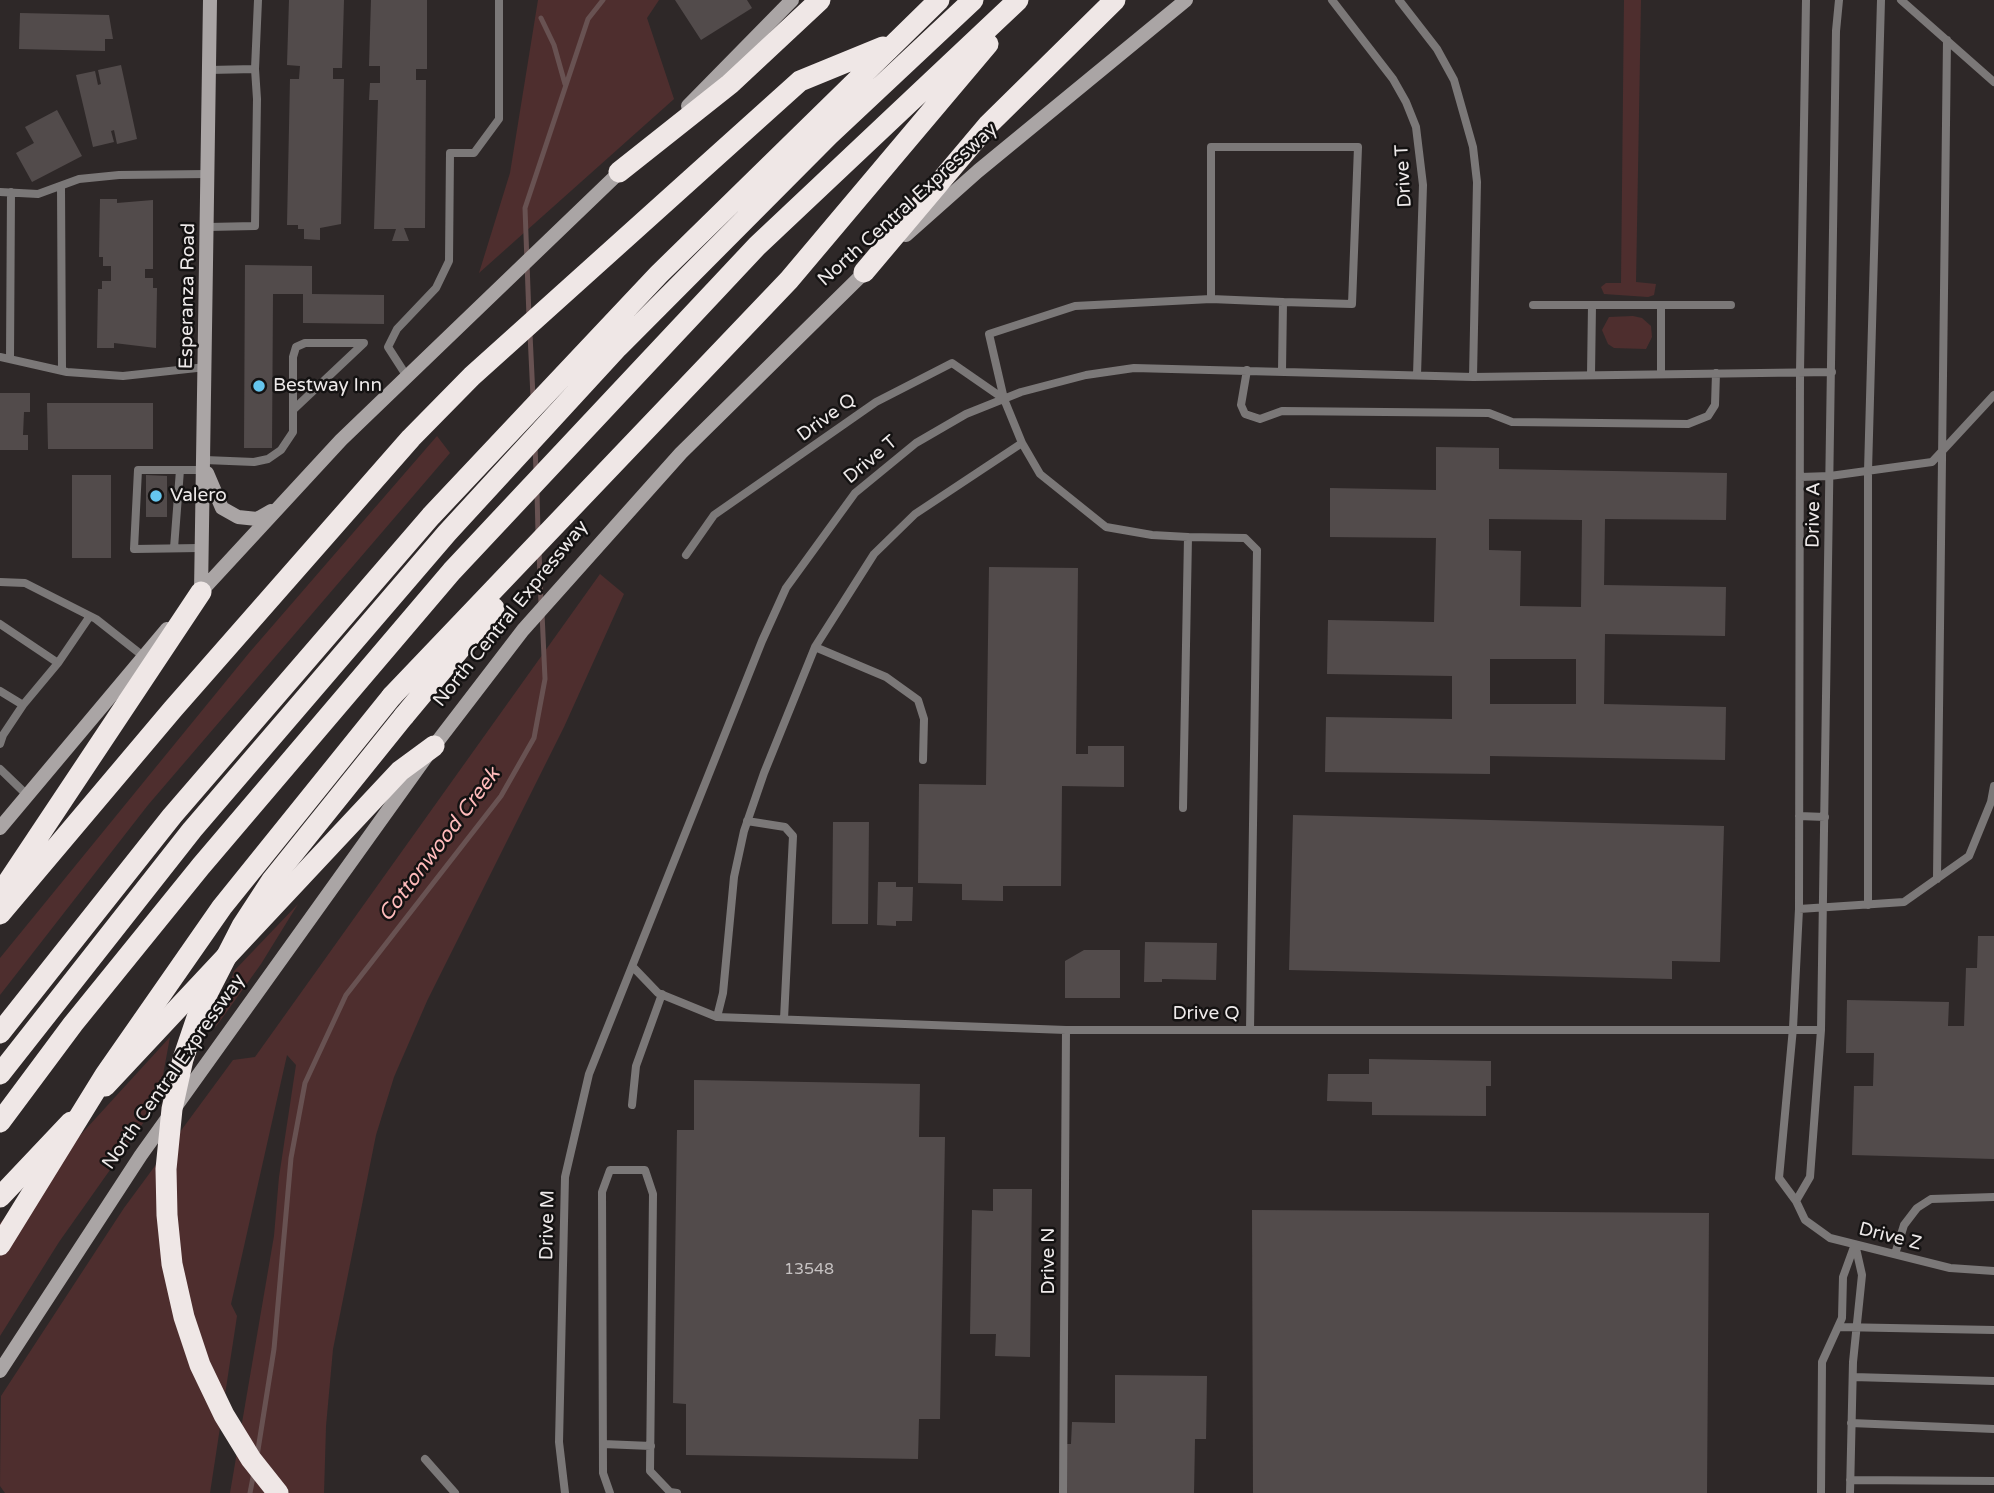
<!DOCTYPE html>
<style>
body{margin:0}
canvas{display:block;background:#2e2828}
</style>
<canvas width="1994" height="1493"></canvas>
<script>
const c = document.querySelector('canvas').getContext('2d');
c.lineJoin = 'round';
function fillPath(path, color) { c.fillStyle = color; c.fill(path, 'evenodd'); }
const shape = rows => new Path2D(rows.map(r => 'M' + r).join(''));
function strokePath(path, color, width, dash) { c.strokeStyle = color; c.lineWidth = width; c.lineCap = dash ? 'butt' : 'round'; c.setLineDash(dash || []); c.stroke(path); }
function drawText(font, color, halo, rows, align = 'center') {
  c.font = font + ' "Varela Round",sans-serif'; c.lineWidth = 5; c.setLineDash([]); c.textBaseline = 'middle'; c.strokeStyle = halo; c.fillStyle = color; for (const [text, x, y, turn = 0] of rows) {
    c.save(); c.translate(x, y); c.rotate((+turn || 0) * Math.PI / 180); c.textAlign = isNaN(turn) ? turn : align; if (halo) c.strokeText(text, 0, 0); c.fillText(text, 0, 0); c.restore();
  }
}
const green = shape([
 [538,0,659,0,647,18,674,99,479,273,510,173],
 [1624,0,1641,0,1636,282,1656,284,1654,295,1648,297,1604,294,1601,287,1606,283,1621,283],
 [1633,316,1642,318,1651,326,1652,337,1646,349,1614,348,1608,344,1602,330,1609,317],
 [437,436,450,453,148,805,0,995,0,958,249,653],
 [600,574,624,594,564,727,427,1001,394,1077,376,1135,333,1349,326,1426,324,1493,230,1493,274,1236,279,1177,296,1065,287,1055,231,1304,237,1316,210,1493,5,1493,0,1486,1,1396,124,1208,233,1060,255,1057],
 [298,904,261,964,215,1028,234,971],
 [170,1037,158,1102,59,1242,0,1336,0,1223]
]);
const stream = shape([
 [541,18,554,45,565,84],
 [529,317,525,208,588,19,603,0],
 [530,334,533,397],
 [535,446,536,471],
 [537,491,538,534],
 [539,550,541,604],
 [257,1456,274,1349,291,1158,305,1083,346,995,501,796,534,738,545,679,542,613],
 [250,1493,254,1472]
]);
const building = shape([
 [289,0,344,0,342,68,333,68,333,79,344,79,341,224,320,228,320,240,304,239,304,229,298,229,298,225,287,225,290,79,299,79,300,66,287,65],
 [371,0,427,0,427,69,416,69,416,80,426,80,425,228,404,228,409,241,392,241,396,229,374,229,378,100,369,100,370,83,380,83,380,66,369,66],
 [675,0,747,0,752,8,701,40],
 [20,13,109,15,113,39,105,39,105,51,19,49],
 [121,65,137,139,117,144,114,130,111,131,114,142,93,147,76,75,95,71,98,85,101,84,98,70],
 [57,110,82,156,32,182,16,153,34,143,25,127],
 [100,199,117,199,117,203,153,200,153,269,145,269,145,278,153,278,153,288,157,288,156,348,114,343,114,348,97,348,98,289,102,289,102,281,111,281,111,266,103,266,103,257,99,257],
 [245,265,312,266,312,294,384,295,384,324,303,323,303,294,273,294,272,448,244,448],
 [0,393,30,393,30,412,24,412,23,435,28,435,28,450,0,450],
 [47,403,153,403,153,449,48,449],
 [1436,447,1499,448,1499,469,1727,473,1726,520,1605,519,1604,585,1726,587,1725,636,1605,634,1604,704,1726,707,1725,760,1490,756,1490,774,1325,772,1326,717,1452,719,1452,676,1327,674,1328,620,1434,622,1436,538,1330,537,1330,488,1436,490],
 [1489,519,1582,520,1581,607,1520,606,1521,551,1489,550],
 [1490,659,1576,659,1576,704,1490,704],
 [72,475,111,475,111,558,72,558],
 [146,475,167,476,167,517,146,517],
 [989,567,1078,568,1076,754,1088,754,1088,746,1124,746,1124,787,1062,786,1061,886,1003,886,1003,901,962,900,962,884,918,883,919,784,986,785],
 [1293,815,1724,826,1720,962,1672,961,1672,979,1289,970],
 [833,822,869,822,868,924,832,924],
 [878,882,896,882,896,887,913,887,912,921,896,921,896,926,877,925],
 [1978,936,1994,936,1994,1159,1852,1155,1854,1086,1873,1086,1874,1053,1846,1053,1847,1000,1949,1002,1948,1026,1964,1026,1966,968,1977,968],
 [1145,942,1217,943,1216,980,1162,979,1162,982,1144,982],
 [1084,950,1120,950,1120,998,1065,998,1065,961],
 [1369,1059,1491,1061,1491,1086,1486,1086,1486,1116,1372,1115,1372,1102,1327,1101,1328,1074,1369,1074],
 [694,1080,920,1084,919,1137,945,1137,940,1419,919,1419,918,1459,686,1455,686,1404,673,1403,677,1130,694,1130],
 [993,1189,1032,1189,1030,1357,995,1356,996,1334,970,1334,972,1210,993,1211],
 [1252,1210,1709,1213,1707,1493,1253,1493],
 [1115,1375,1207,1376,1206,1439,1195,1439,1194,1493,1063,1493,1064,1444,1071,1444,1072,1422,1115,1423]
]);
const lane = shape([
 [1332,0,1393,79,1406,102,1416,127,1423,185,1417,375],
 [1399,0,1437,49,1454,80,1473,147,1477,182,1473,377],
 [1806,0,1800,372,1799,909,1793,1028,1779,1178,1796,1201,1805,1220,1830,1238,1950,1268,1994,1271],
 [1901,0,1994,82],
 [255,69,258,0],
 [61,187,62,371],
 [0,192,38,194,79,179,119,175,208,174],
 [208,227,255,226,257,99,255,69,209,70],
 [1533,305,1731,305],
 [1661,305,1661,374],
 [0,357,67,372,123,376,206,367],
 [10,358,11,192],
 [1247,370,1241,405,1245,414,1260,419,1282,411,1489,413,1512,422,1688,424,1708,416,1715,405,1716,373],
 [1282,371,1283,302,1352,304,1358,147,1211,147,1211,299,1283,302],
 [406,375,388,347,397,329,436,288,449,261,450,153,474,153,499,119,499,0],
 [1591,375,1592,305],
 [1022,443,1040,474,1106,527,1152,535,1188,537,1183,808],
 [205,460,254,462,268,459,281,450,293,432,293,357,296,347,305,343,364,343,294,409],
 [1800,477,1830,476,1932,462,1994,395],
 [1188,537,1245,538,1257,550,1250,1030],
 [174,548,180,470],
 [199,548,134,549,138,470,205,470],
 [686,555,714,515,876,402,952,363,1004,399],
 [0,582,25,583,96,619,143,656],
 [0,624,58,663,90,616],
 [815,647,886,677,918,700,924,719,923,760],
 [0,691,23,705,3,735,0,744],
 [23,705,58,663],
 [0,769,27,795],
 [1799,816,1825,817],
 [747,821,785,827,793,836,784,1019],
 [1937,879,1947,40],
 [1868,905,1868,471,1881,0],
 [1799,909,1904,902,1969,856,1991,802,1994,786],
 [634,968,658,993,717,1017,1066,1030,1821,1030],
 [717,1017,723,993,734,877,744,831,764,773,815,647,874,554,915,514,1022,443,1004,399,989,334,1075,306,1211,299],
 [632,1105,636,1066,662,994],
 [1796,1201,1810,1177,1821,1030,1836,31,1839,0],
 [1895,1254,1904,1225,1917,1208,1931,1199,1994,1197],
 [1838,1327,1994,1330],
 [1853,1377,1994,1381],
 [1851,1423,1994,1429],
 [603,1444,651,1446],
 [425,1459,455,1493],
 [1850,1480,1994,1481],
 [565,1493,559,1442,565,1177,589,1074,762,641,786,588,855,493,916,443,966,414,1021,392,1086,375,1134,368,1473,377,1832,372],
 [610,1493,603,1473,602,1192,610,1170,645,1170,653,1194,650,1471,670,1492,677,1493],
 [1063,1493,1066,1030],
 [1821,1493,1822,1362,1842,1318,1843,1277,1855,1244,1862,1275,1853,1362,1850,1493]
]);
const secondary = shape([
 [688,106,792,0],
 [906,235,978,171,1186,0],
 [207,473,222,508,238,517,257,519,271,511],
 [201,592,210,0],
 [195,598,341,440,625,167],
 [0,828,167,629],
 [0,1371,141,1155,434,746,523,630,681,453,870,267]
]);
const highway = shape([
 [619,172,730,84,820,0],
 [864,272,988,125,1115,0],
 [392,696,789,280,988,44],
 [404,716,494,608],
 [0,894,201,592],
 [0,914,173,709,411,438,472,376,800,81,883,47],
 [0,1033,172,816,431,516,659,274,939,0],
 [0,1074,192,830,447,533,618,347,829,135,973,0],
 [105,1086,400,771,434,746],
 [0,1122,73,1024,201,866,452,571,757,246,1018,0],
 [0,1197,71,1122]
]);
const highwayBridge = shape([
 [0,1245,105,1075,222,907,392,696],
 [278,1493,251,1459,224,1415,200,1365,184,1317,172,1264,167,1215,166,1169,172,1109,183,1059,201,1006,242,926,272,880,404,716]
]);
const markers = [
 [259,386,7,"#65c5ee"],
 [156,496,7,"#65c5ee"]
];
const numberNames = [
 ["13548",809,1270]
];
const streetNames = [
 ["Drive T",1404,176,-93],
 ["North Central Expressway",908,205,-42],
 ["Esperanza Road",188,296,-89],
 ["Drive Q",827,418,-36],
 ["Drive T",871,460,-40],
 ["Drive A",1814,515,-89],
 ["North Central Expressway",511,614,-51],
 ["Drive Q",1206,1014],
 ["North Central Expressway",174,1072,-55],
 ["Drive M",548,1225,-89],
 ["Drive Z",1890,1237,14],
 ["Drive N",1049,1261,-90]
];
const poiNames = [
 ["Bestway Inn",273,386],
 ["Valero",170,496]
];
const waterNames = [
 ["Cottonwood Creek",440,845,-53]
];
fillPath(green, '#4e2e2e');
strokePath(stream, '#685252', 5);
fillPath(building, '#524b4b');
strokePath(lane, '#7b7878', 8);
strokePath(secondary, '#aaa5a5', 14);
strokePath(highway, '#efe7e6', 21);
strokePath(highwayBridge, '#efe7e6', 21);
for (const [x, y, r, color] of markers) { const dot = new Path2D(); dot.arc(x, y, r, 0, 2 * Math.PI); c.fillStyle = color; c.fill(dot); strokePath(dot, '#141212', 2.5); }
drawText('16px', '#c6c2c2', null, numberNames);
drawText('19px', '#ede9e9', '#141212', streetNames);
drawText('19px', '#ede9e9', '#141212', poiNames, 'left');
drawText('italic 21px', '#fbb', '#141212', waterNames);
</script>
